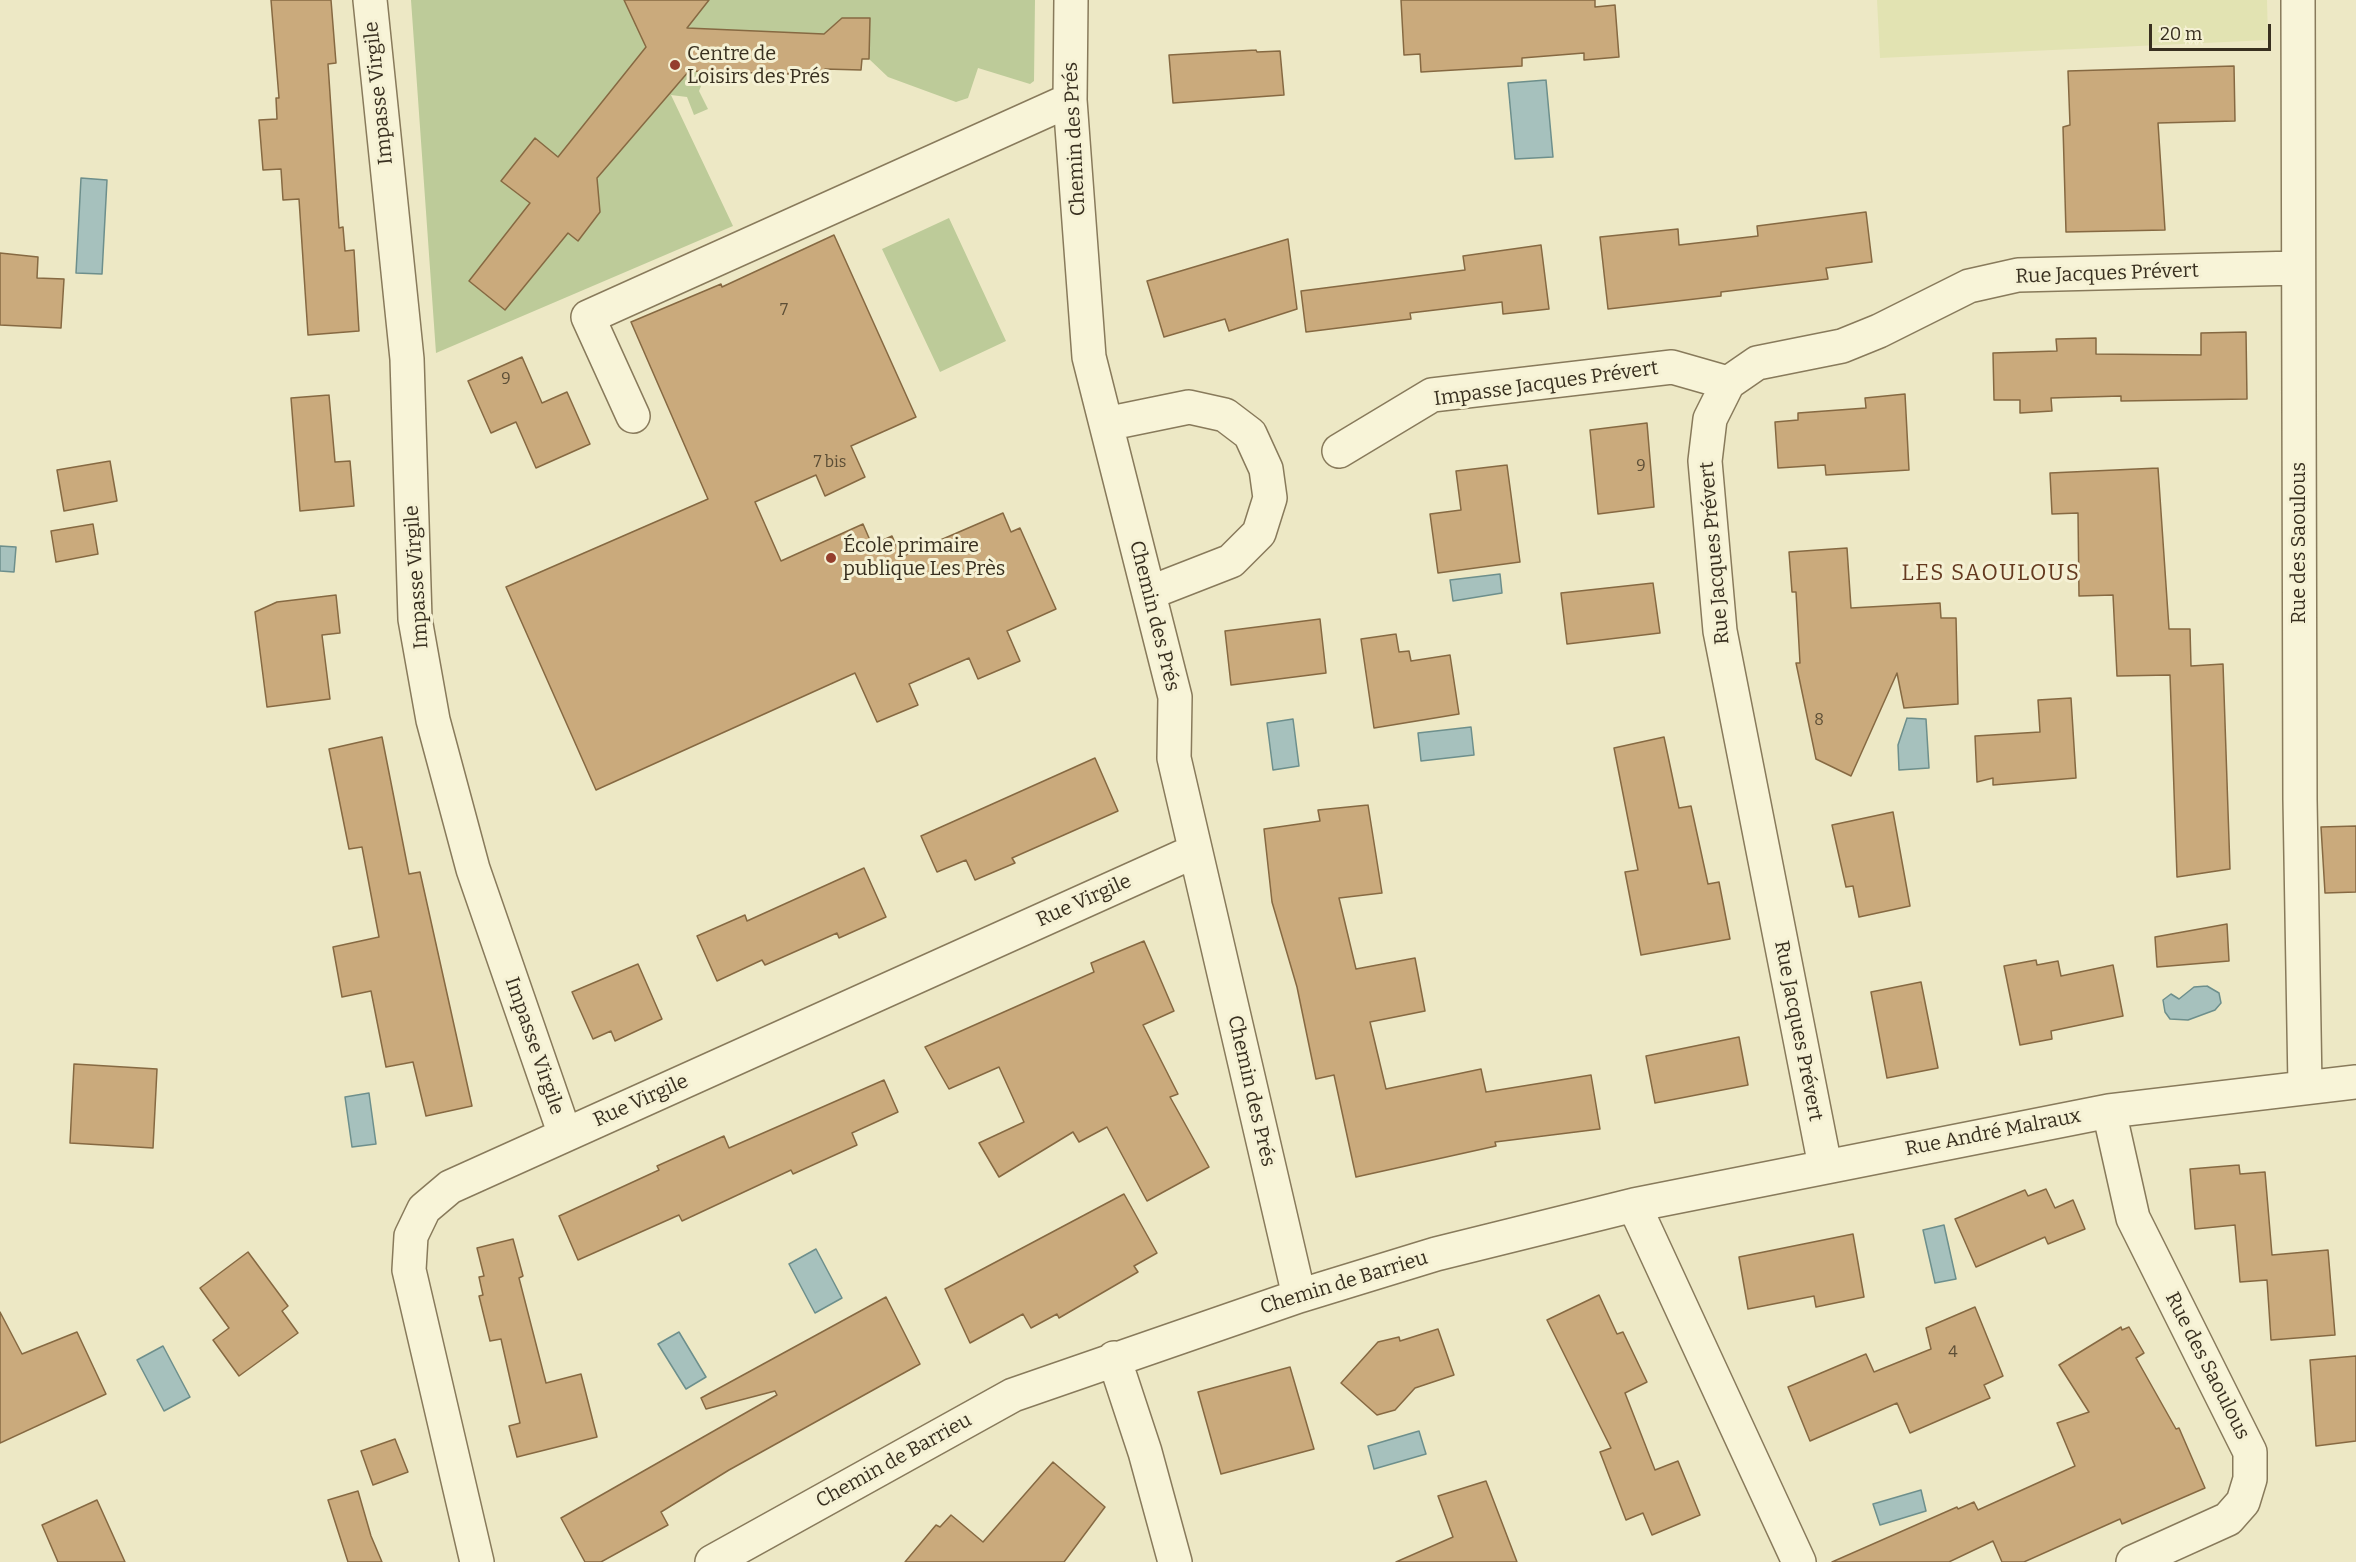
<!DOCTYPE html>
<meta charset="utf-8">
<style>
body{margin:0}
#map{position:relative;width:2356px;height:1562px;overflow:hidden;background:#ede8c5;font-family:Bitter,serif}
canvas{display:block}
.scale{position:absolute;left:2149px;top:24px;width:122px;height:27px;box-sizing:border-box;border:3px solid #382f1f;border-top:0;padding-left:8px;font-size:18px;line-height:21px;white-space:nowrap;color:#382f1f;-webkit-text-stroke:4px #f5f1d4;paint-order:stroke}
</style>
<div id="map">
<canvas width="2356" height="1562"></canvas>
<div class="scale">20 m</div>
</div>
<script>
const c = document.querySelector('canvas').getContext('2d');
c.lineJoin = 'round';
function fillPath(path, color) { c.fillStyle = color; c.fill(path, 'evenodd'); }
const shape = rows => new Path2D(rows.map(r => 'M' + r).join(''));
function strokePath(path, color, width, dash) { c.strokeStyle = color; c.lineWidth = width; c.lineCap = dash ? 'butt' : 'round'; c.setLineDash(dash || []); c.stroke(path); }
function drawText(font, color, halo, rows, align = 'center') {
  c.font = font + ' Bitter,serif'; c.lineWidth = 6; c.setLineDash([]); c.textBaseline = 'middle'; c.strokeStyle = halo; c.fillStyle = color; for (const [text, x, y, turn = 0] of rows) {
    c.save(); c.translate(x, y); c.rotate((+turn || 0) * Math.PI / 180); c.textAlign = isNaN(turn) ? turn : align; if (halo) c.strokeText(text, 0, 0); c.fillText(text, 0, 0); c.restore();
  }
}
const farmland = shape([
 [1877,0,2267,0,2268,40,1880,58]
]);
const green = shape([
 [411,0,1035,0,1034,81,1030,84,978,68,968,98,956,102,888,77,869,59,862,59,861,70,825,69,824,75,707,72,699,91,708,109,694,115,687,97,671,95,733,226,436,353],
 [949,218,1006,341,940,372,882,249]
]);
const water = shape([
 [1546,80,1553,157,1515,159,1508,83,1546,80],
 [81,178,107,180,102,274,76,273,81,178],
 [0,546,16,547,14,572,0,571,0,546],
 [1500,574,1502,593,1453,601,1450,580,1500,574],
 [1907,718,1926,719,1929,768,1899,770,1898,745,1907,718],
 [1293,719,1299,766,1273,770,1267,723,1293,719],
 [1471,727,1474,755,1421,761,1418,733,1471,727],
 [2207,986,2219,993,2221,1003,2215,1010,2188,1020,2170,1019,2165,1012,2163,1000,2171,994,2179,999,2194,987,2207,986],
 [369,1093,376,1144,352,1147,345,1097,369,1093],
 [1944,1225,1956,1279,1935,1283,1923,1230,1944,1225],
 [816,1249,842,1298,815,1313,789,1264,816,1249],
 [679,1332,706,1377,686,1389,658,1344,679,1332],
 [163,1346,190,1397,164,1411,137,1360,163,1346],
 [1419,1431,1426,1454,1374,1469,1368,1446,1419,1431],
 [1921,1490,1926,1511,1880,1525,1873,1504,1921,1490]
]);
const building = shape([
 [271,0,331,0,336,63,328,64,339,228,343,227,345,251,354,250,359,331,308,335,299,199,283,200,281,169,263,170,259,120,277,119,276,98,279,98,271,0],
 [624,0,709,0,687,28,824,34,842,18,870,18,869,59,862,59,861,70,825,69,824,75,689,71,597,178,600,212,578,241,568,233,505,310,469,281,530,203,501,181,535,138,558,157,646,47,624,0],
 [1401,0,1595,0,1595,7,1615,5,1619,57,1584,60,1584,53,1522,58,1522,66,1421,72,1420,54,1404,55,1401,0],
 [1256,50,1257,52,1280,51,1284,95,1173,103,1169,55,1256,50],
 [2234,66,2235,121,2158,123,2165,230,2066,232,2063,127,2070,125,2068,71,2234,66],
 [1866,212,1872,262,1826,268,1828,279,1721,292,1721,296,1608,309,1600,237,1678,229,1679,245,1758,236,1757,226,1866,212],
 [834,235,916,417,851,446,865,477,825,496,816,475,755,502,781,561,863,524,872,545,892,536,901,557,1003,513,1011,532,1020,528,1056,609,1007,631,1020,661,978,679,969,658,909,684,918,705,877,722,855,673,596,790,506,587,708,499,631,322,721,284,722,287,834,235],
 [1288,239,1297,309,1229,331,1225,319,1164,337,1147,281,1288,239],
 [1541,245,1549,309,1503,314,1502,302,1410,313,1411,319,1306,332,1301,291,1465,270,1463,256,1541,245],
 [0,253,38,257,37,278,64,279,61,328,0,325,0,253],
 [2246,332,2247,399,2121,401,2121,396,2051,398,2052,411,2020,413,2020,400,1994,400,1993,353,2057,351,2056,339,2096,338,2096,354,2201,355,2201,333,2246,332],
 [522,357,542,403,567,392,590,444,536,468,516,422,491,433,468,381,522,357],
 [1905,394,1909,470,1826,475,1825,465,1778,468,1775,422,1798,420,1798,413,1866,408,1865,398,1905,394],
 [329,395,335,462,350,461,354,506,300,511,291,398,329,395],
 [1647,423,1654,507,1598,514,1590,430,1647,423],
 [110,461,117,501,64,511,57,470,110,461],
 [1507,465,1520,562,1438,573,1430,514,1461,510,1456,471,1507,465],
 [2158,468,2169,629,2190,629,2191,666,2223,664,2230,869,2177,877,2170,675,2117,676,2113,595,2079,596,2078,513,2052,514,2050,473,2158,468],
 [93,524,98,554,56,562,51,531,93,524],
 [1847,548,1851,608,1940,603,1941,618,1956,618,1958,704,1904,708,1897,673,1851,776,1816,759,1796,663,1800,663,1796,592,1792,592,1789,552,1847,548],
 [1653,583,1660,633,1567,644,1561,593,1653,583],
 [336,595,340,633,322,635,330,699,267,707,255,612,277,602,336,595],
 [1320,619,1326,673,1231,685,1225,631,1320,619],
 [1396,634,1399,652,1409,651,1411,661,1450,655,1459,714,1374,728,1361,639,1396,634],
 [2071,698,2076,778,1993,785,1993,778,1977,782,1975,736,2040,732,2038,700,2071,698],
 [382,737,409,874,420,872,472,1106,426,1116,413,1062,386,1067,371,991,342,997,333,947,379,937,362,847,349,849,329,749,382,737],
 [1664,737,1679,808,1691,806,1708,884,1719,882,1730,939,1641,955,1625,872,1638,870,1614,748,1664,737],
 [1095,758,1118,811,1012,858,1015,863,975,880,966,860,937,872,921,836,1095,758],
 [1368,805,1382,893,1339,898,1356,969,1415,958,1425,1011,1370,1022,1386,1089,1481,1069,1486,1092,1591,1075,1600,1129,1495,1142,1496,1146,1356,1177,1334,1075,1316,1079,1297,987,1272,902,1264,829,1320,821,1318,810,1368,805],
 [1893,812,1910,906,1859,917,1853,886,1846,887,1832,825,1893,812],
 [2356,826,2356,892,2325,893,2321,827,2356,826],
 [864,868,886,917,839,938,837,933,765,965,762,960,717,981,697,936,745,915,747,921,864,868],
 [2227,924,2229,961,2157,967,2155,937,2227,924],
 [1144,941,1174,1011,1143,1025,1178,1094,1170,1097,1209,1167,1147,1201,1107,1127,1079,1142,1073,1132,999,1177,979,1143,1024,1122,999,1067,949,1089,925,1047,1094,972,1091,963,1144,941],
 [2036,960,2037,965,2058,961,2061,976,2113,965,2123,1016,2051,1031,2052,1039,2020,1045,2004,966,2036,960],
 [638,964,662,1019,615,1041,611,1031,593,1039,572,992,638,964],
 [1921,982,1938,1068,1887,1078,1871,992,1921,982],
 [1739,1037,1748,1085,1655,1103,1646,1056,1739,1037],
 [74,1064,157,1069,153,1148,70,1143,74,1064],
 [884,1080,898,1112,852,1133,857,1145,793,1174,791,1170,682,1221,679,1215,578,1260,559,1216,659,1170,657,1166,724,1136,729,1148,884,1080],
 [2239,1165,2240,1174,2265,1172,2272,1255,2328,1250,2335,1335,2271,1340,2267,1280,2240,1282,2235,1225,2195,1229,2190,1169,2239,1165],
 [2046,1189,2055,1208,2073,1200,2085,1229,2048,1244,2045,1237,1976,1267,1955,1219,2025,1190,2028,1196,2046,1189],
 [1124,1194,1157,1253,1134,1266,1138,1272,1059,1318,1057,1314,1031,1328,1023,1314,970,1343,945,1289,1124,1194],
 [1853,1234,1864,1297,1816,1307,1814,1296,1748,1309,1739,1257,1853,1234],
 [513,1239,523,1276,519,1278,546,1383,581,1374,597,1437,517,1457,509,1426,520,1423,501,1339,490,1341,479,1296,483,1295,479,1277,484,1276,477,1248,513,1239],
 [248,1252,288,1306,282,1311,298,1333,239,1376,213,1340,229,1328,200,1288,248,1252],
 [1599,1295,1617,1334,1623,1332,1647,1382,1625,1393,1655,1470,1678,1461,1700,1515,1652,1535,1643,1513,1626,1520,1600,1452,1611,1448,1547,1320,1599,1295],
 [886,1297,920,1364,729,1470,661,1512,668,1525,601,1562,585,1562,561,1518,777,1395,775,1391,706,1409,701,1398,886,1297],
 [1975,1307,2003,1376,1984,1385,1990,1398,1910,1433,1897,1403,1810,1441,1788,1387,1866,1354,1874,1372,1931,1349,1926,1328,1975,1307],
 [0,1312,22,1354,77,1332,106,1394,0,1443,0,1312],
 [2121,1327,2122,1330,2129,1327,2144,1353,2136,1358,2176,1429,2179,1428,2205,1488,2122,1524,2120,1519,2024,1562,2002,1562,1993,1541,1949,1562,1832,1562,1957,1507,1958,1509,1974,1502,1978,1510,2075,1466,2057,1423,2089,1412,2059,1365,2121,1327],
 [1438,1329,1454,1375,1415,1388,1395,1410,1377,1415,1341,1383,1378,1342,1399,1337,1400,1341,1438,1329],
 [2356,1356,2356,1441,2316,1446,2310,1360,2356,1356],
 [1290,1367,1314,1449,1221,1474,1198,1392,1290,1367],
 [395,1439,408,1472,373,1485,361,1451,395,1439],
 [1053,1462,1105,1507,1064,1562,905,1562,936,1525,940,1527,951,1515,983,1542,1053,1462],
 [1486,1481,1517,1562,1396,1562,1453,1537,1438,1496,1486,1481],
 [358,1491,371,1536,382,1562,348,1562,328,1500,358,1491],
 [97,1500,125,1562,58,1562,42,1525,97,1500]
]);
const minor = shape([
 [370,0,407,359,415,619,433,720,473,869,565,1135],
 [1071,0,1070,100,1089,357,1175,697,1174,758,1299,1296],
 [2298,0,2300,800,2305,1086],
 [633,416,588,317,1070,100],
 [1106,424,1189,407,1225,415,1250,434,1266,469,1270,498,1259,533,1231,561,1149,593],
 [1339,451,1432,395,1672,367,1728,383],
 [2109,1111,2133,1218,2250,1452,2250,1479,2243,1502,2228,1519,2133,1562],
 [1825,1166,1720,631,1705,461,1710,419,1728,383,1757,363,1842,346,1879,331,1969,286,2018,275,2297,268],
 [1634,1205,2109,1111,2356,1082],
 [1114,1358,1145,1452,1175,1562],
 [477,1562,409,1270,411,1236,424,1209,450,1187,1195,851],
 [712,1562,1013,1395,1299,1296,1436,1254,1634,1205,1799,1562]
]);
const markers = [
 [675,65,6,"#953e2d"],
 [831,558,6,"#953e2d"]
];
const numberNames = [
 ["7",784,311],
 ["9",506,380],
 ["7 bis",830,463],
 ["9",1641,467],
 ["8",1819,721],
 ["4",1953,1353]
];
const poiNames = [
 ["Centre de",687,54],
 ["Loisirs des Prés",687,77],
 ["École primaire",843,546],
 ["publique Les Près",843,569]
];
const streetNames = [
 ["Impasse Virgile",379,93,-96],
 ["Chemin des Prés",1075,139,-93],
 ["Rue Jacques Prévert",2107,274,-2],
 ["Impasse Jacques Prévert",1546,384,-8],
 ["Rue des Saoulous",2299,543,-90],
 ["Rue Jacques Prévert",1715,553,-95],
 ["Impasse Virgile",417,577,-94],
 ["Chemin des Prés",1154,616,76],
 ["Rue Virgile",1084,901,-24],
 ["Rue Jacques Prévert",1798,1031,79],
 ["Impasse Virgile",534,1046,71],
 ["Chemin des Prés",1251,1091,77],
 ["Rue Virgile",641,1101,-24],
 ["Rue André Malraux",1993,1133,-11],
 ["Chemin de Barrieu",1344,1283,-17],
 ["Rue des Saoulous",2207,1366,63],
 ["Chemin de Barrieu",894,1461,-29]
];
const quarterNames = [
 ["LES SAOULOUS",1991,574]
];
fillPath(farmland, '#e2e3b2');
fillPath(green, '#bdcb99');
fillPath(water, '#a6c1bd');
strokePath(water, '#6d8f8c', 1.5);
fillPath(building, '#caaa7c');
strokePath(building, '#866942', 1.5);
strokePath(minor, '#887a5b', 36);
strokePath(minor, '#f8f4d8', 33);
for (const [x, y, r, color] of markers) { const dot = new Path2D(); dot.arc(x, y, r, 0, 2 * Math.PI); c.fillStyle = color; c.fill(dot); strokePath(dot, '#f5f1d4', 2); }
drawText('16px', '#5c4e36', null, numberNames);
drawText('20px', '#382f1f', '#f5f1d4', poiNames, 'left');
drawText('20px', '#382f1f', '#f5f1d4', streetNames);
c.letterSpacing = '1.5px';
drawText('22px', '#64391f', '#f5f1d4', quarterNames);
c.letterSpacing = '0px';
</script>
